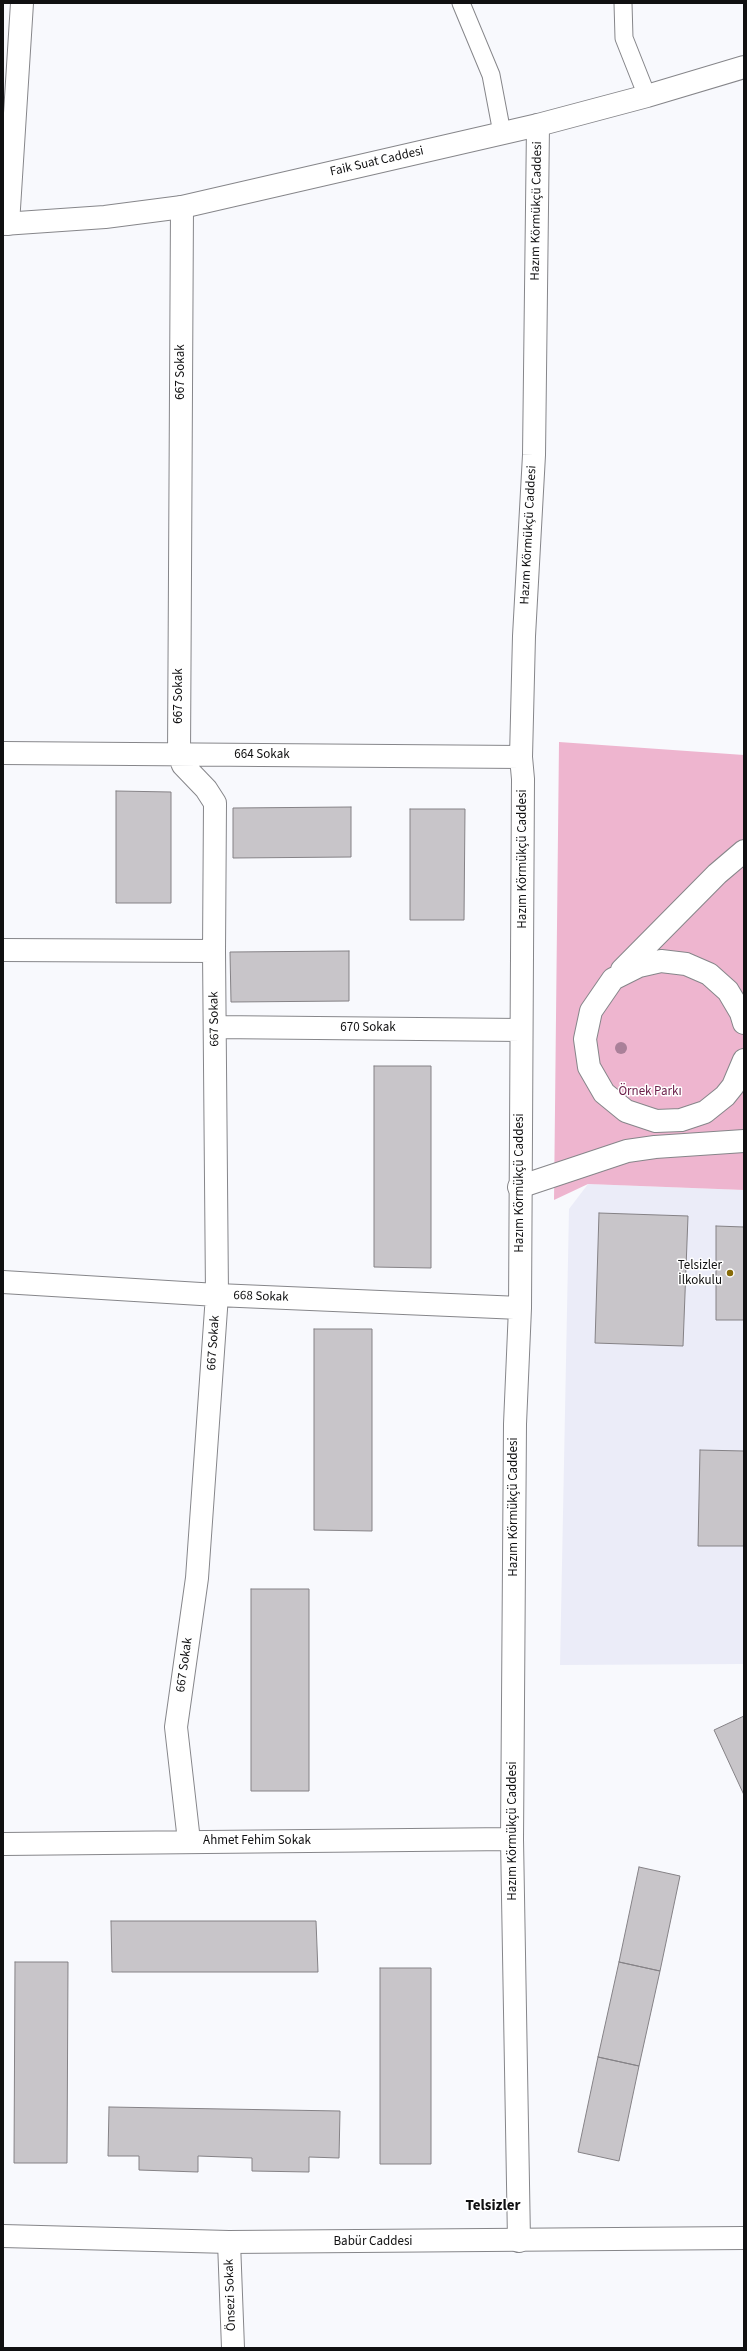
<!DOCTYPE html>
<meta charset="utf-8">
<style>
body{margin:0}
#map{position:relative;width:747px;height:2351px;overflow:hidden;background:#f8f9fd;font-family:"Source Sans 3",sans-serif}
canvas{display:block}
.frame{position:absolute;inset:0;border:4px solid #101011;pointer-events:none}
</style>
<div id="map">
<canvas width="747" height="2351"></canvas>
<div class="frame"></div>
</div>
<script>
const c = document.querySelector('canvas').getContext('2d');
c.lineJoin = 'round';
function fillPath(path, color) { c.fillStyle = color; c.fill(path, 'evenodd'); }
const shape = rows => new Path2D(rows.map(r => 'M' + r).join(''));
function strokePath(path, color, width, dash) { c.strokeStyle = color; c.lineWidth = width; c.lineCap = dash ? 'butt' : 'round'; c.setLineDash(dash || []); c.stroke(path); }
function drawText(font, color, halo, rows, align = 'center') {
  c.font = font + ' "Source Sans 3",sans-serif'; c.lineWidth = 3; c.setLineDash([]); c.textBaseline = 'middle'; c.strokeStyle = halo; c.fillStyle = color; for (const [text, x, y, turn = 0] of rows) {
    c.save(); c.translate(x, y); c.rotate((+turn || 0) * Math.PI / 180); c.textAlign = isNaN(turn) ? turn : align; if (halo) c.strokeText(text, 0, 0); c.fillText(text, 0, 0); c.restore();
  }
}
const built = shape([
 [588,1184,744,1190,744,1664,560,1665,569,1209]
]);
const green = shape([
 [559,742,744,755,744,1190,588,1184,554,1200]
]);
const building = shape([
 [116,791,171,792,171,903,116,903,116,791],
 [351,807,351,857,233,858,233,808,351,807],
 [410,809,465,809,464,920,410,920,410,809],
 [349,951,349,1001,231,1002,230,952,349,951],
 [374,1066,431,1066,431,1268,374,1267,374,1066],
 [599,1213,688,1216,683,1346,595,1343,599,1213],
 [716,1226,744,1227,744,1320,716,1320,716,1226],
 [314,1329,372,1329,372,1531,314,1530,314,1329],
 [700,1450,744,1451,744,1546,698,1546,700,1450],
 [251,1589,309,1589,309,1791,251,1791,251,1589],
 [744,1716,744,1795,714,1730,744,1716],
 [639,1867,680,1876,660,1971,619,1962,639,1867],
 [111,1921,316,1921,318,1972,112,1972,111,1921],
 [15,1962,68,1962,67,2163,14,2163,15,1962],
 [619,1962,660,1971,639,2066,598,2057,619,1962],
 [380,1968,431,1968,431,2164,380,2164,380,1968],
 [598,2057,639,2066,619,2161,578,2152,598,2057],
 [109,2107,340,2111,339,2158,309,2157,309,2172,252,2171,252,2158,198,2156,198,2172,139,2170,139,2156,108,2156,109,2107]
]);
const service = shape([
 [461,3,491,75,502,133],
 [623,3,624,38,647,96]
]);
const pedestrian = shape([
 [622,970,717,874,744,851],
 [744,1023,741,1013,728,991,709,974,686,964,661,961,639,966,613,979,591,1011,585,1039,589,1067,604,1093,626,1111,656,1121,681,1120,705,1112,725,1096,733,1086,744,1060],
 [519,1187,627,1151,655,1147,744,1141]
]);
const minor = shape([
 [182,207,179,755,183,765,206,789,215,803,214,951,217,1295,197,1578,176,1727,189,1841],
 [8,224,22,3],
 [3,753,521,757],
 [3,950,214,951],
 [215,1027,521,1030],
 [3,1282,217,1295,520,1308],
 [3,1844,512,1839],
 [519,2241,512,1839,515,1424,520,1308,523,779,521,757,524,636,534,455,538,125],
 [229,2242,233,2348]
]);
const tertiary = shape([
 [3,224,105,217,182,207,538,125,647,96,744,67]
]);
const secondary = shape([
 [3,2236,229,2242,744,2238]
]);
const trees = [
 [621,1048]
];
const markers = [
 [730,1273,4,"#876b08"]
];
const streetNames = [
 ["Faik Suat Caddesi",377,162,-13],
 ["Hazım Körmükçü Caddesi",537,211,-89],
 ["667 Sokak",181,372,-90],
 ["Hazım Körmükçü Caddesi",529,535,-87],
 ["667 Sokak",179,696,-90],
 ["664 Sokak",262,755],
 ["Hazım Körmükçü Caddesi",523,859,-90],
 ["667 Sokak",215,1019,-91],
 ["670 Sokak",368,1028],
 ["Hazım Körmükçü Caddesi",520,1183,-90],
 ["668 Sokak",261,1297,2],
 ["667 Sokak",214,1343,-86],
 ["Hazım Körmükçü Caddesi",514,1507,-90],
 ["667 Sokak",185,1665,-82],
 ["Hazım Körmükçü Caddesi",513,1831,-90],
 ["Ahmet Fehim Sokak",257,1841],
 ["Babür Caddesi",373,2242],
 ["Önsezi Sokak",231,2295,-92]
];
const parkNames = [
 ["Örnek Parkı",650,1092]
];
const poiNames = [
 ["Telsizler",722,1266],
 ["İlkokulu",722,1281]
];
const quarterNames = [
 ["Telsizler",493,2207]
];
fillPath(built, '#ebecf8');
fillPath(green, '#eeb5cf');
fillPath(building, '#c8c5c9');
strokePath(building, '#858286', 1);
strokePath(service, '#86868a', 19);
strokePath(pedestrian, '#86868a', 24);
strokePath(minor, '#86868a', 24);
strokePath(tertiary, '#86868a', 24);
strokePath(secondary, '#86868a', 24);
strokePath(service, '#fff', 17);
strokePath(pedestrian, '#fff', 22);
strokePath(minor, '#fff', 22);
strokePath(tertiary, '#fff', 22);
strokePath(secondary, '#fff', 22);
c.fillStyle = '#aa8099';
for (const [x, y] of trees) { c.beginPath(); c.arc(x, y, 6, 0, 2 * Math.PI); c.fill(); }
for (const [x, y, r, color] of markers) { const dot = new Path2D(); dot.arc(x, y, r, 0, 2 * Math.PI); c.fillStyle = color; c.fill(dot); strokePath(dot, '#fff', 1.5); }
drawText('13px', '#101011', '#fff', streetNames);
drawText('13px', '#6a1d48', '#fff', parkNames);
drawText('13px', '#101011', '#fff', poiNames, 'right');
drawText('bold 15px', '#101011', '#fff', quarterNames);
</script>
